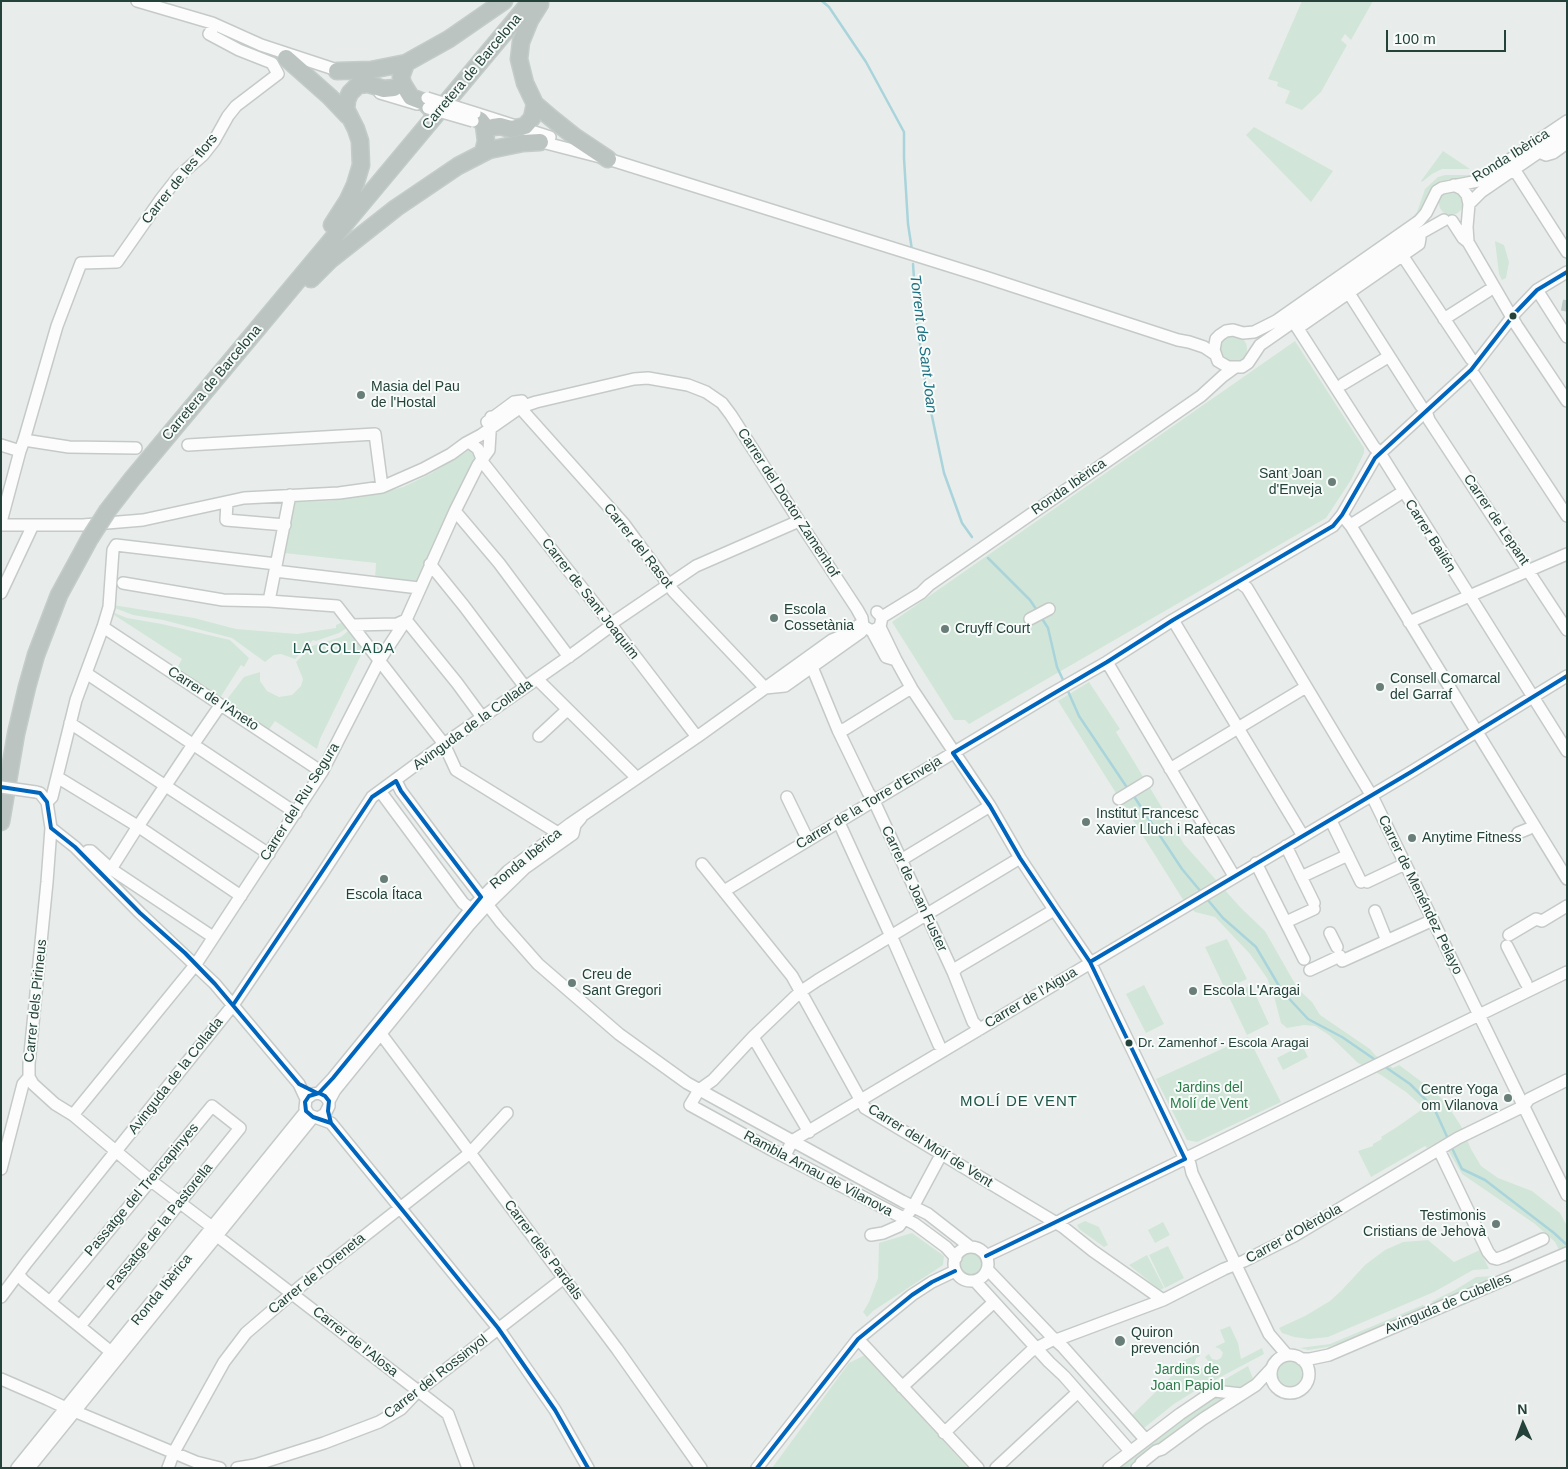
<!DOCTYPE html>
<meta charset="utf-8">
<style>
body{margin:0}
#map{position:relative;width:1568px;height:1469px;overflow:hidden;background:#e8edeb;font-family:Arial,sans-serif}
canvas{display:block}
.frame{position:absolute;inset:0;border:2px solid #24423a;pointer-events:none}
.north{position:absolute;left:1498px;top:1399px;width:50px;height:50px;-webkit-text-stroke:4px #f7fbf9;paint-order:stroke;rotate:358deg;font-size:14px;font-weight:700;line-height:20px;text-align:center;color:#24423a}
.north::after{content:'';display:block;margin:auto;width:18px;height:22px;background:#24423a;clip-path:polygon(50% 0,100% 100%,50% 72%,0 100%)}
.scale{position:absolute;left:1386px;top:30px;width:120px;height:22px;box-sizing:border-box;border:2px solid #24423a;border-top:0;padding-left:6px;font-size:15px;line-height:18px;white-space:nowrap;color:#24423a;-webkit-text-stroke:4px #f7fbf9;paint-order:stroke}
</style>
<div id="map">
<canvas width="1568" height="1469"></canvas>
<div class="frame"></div>
<div class="north">N</div>
<div class="scale">100 m</div>
</div>
<script>
const c = document.querySelector('canvas').getContext('2d');
c.lineJoin = 'round';
function fillPath(path, color) { c.fillStyle = color; c.fill(path, 'evenodd'); }
const shape = rows => new Path2D(rows.map(r => 'M' + r).join(''));
function strokePath(path, color, width, dash) { c.strokeStyle = color; c.lineWidth = width; c.lineCap = dash ? 'butt' : 'round'; c.setLineDash(dash || []); c.stroke(path); }
function drawText(font, color, halo, rows, align = 'center') {
  c.font = font + ' Arial,sans-serif'; c.lineWidth = 4; c.setLineDash([]); c.textBaseline = 'middle'; c.strokeStyle = halo; c.fillStyle = color; for (const [text, x, y, turn = 0] of rows) {
    c.save(); c.translate(x, y); c.rotate((+turn || 0) * Math.PI / 180); c.textAlign = isNaN(turn) ? turn : align; if (halo) c.strokeText(text, 0, 0); c.fillText(text, 0, 0); c.restore();
  }
}
const green = shape([
 [1302,1,1373,1,1351,40,1345,34,1341,40,1347,45,1321,92,1302,110,1285,103,1290,91,1277,86,1278,82,1268,79],
 [1254,127,1333,171,1311,202,1246,135],
 [1515,149,1516,151,1477,177,1439,182,1433,188,1425,207,1413,221,1411,219,1417,212,1425,189,1438,177,1445,175,1471,175,1491,166],
 [1443,151,1470,169,1442,169,1432,174,1422,182,1421,181],
 '1439 203a12 12 0 1 1 24 0a12 12 0 1 1-24 0Z',
 [1495,241,1504,245,1509,262,1506,278,1502,280,1499,274],
 '1219 349a14 14 0 1 1 28 0a14 14 0 1 1-28 0Z',
 [1295,341,1364,448,1364,453,1351,480,1326,518,969,724,965,720,954,720,892,622],
 [469,450,476,458,448,512,415,584,375,580,376,563,284,553,292,502,329,501,381,493,403,487,430,474],
 [113,605,194,618,236,629,297,634,336,628,336,625,343,622,347,628,339,633,316,641,313,640,295,659,281,654,274,655,265,662,232,638,163,620,133,615,112,607],
 [112,612,127,618,162,624,230,640,249,658,244,667,241,665,220,698,176,670,182,659,111,613],
 [348,631,364,649,320,739,317,749,275,721,268,731,225,702,244,677,260,672,260,681,267,691,279,697,292,695,301,686,303,679,296,662,312,646,341,637],
 [1089,682,1120,729,1116,732,1184,844,1240,907,1265,931,1298,989,1312,1002,1320,1015,1370,1049,1375,1055,1393,1068,1399,1065,1434,1091,1446,1103,1461,1126,1471,1149,1481,1166,1498,1178,1532,1191,1560,1213,1567,1226,1567,1265,1555,1242,1535,1224,1462,1174,1442,1140,1427,1148,1425,1146,1371,1177,1358,1151,1373,1146,1373,1144,1382,1139,1381,1137,1397,1127,1424,1108,1406,1092,1381,1075,1358,1063,1329,1035,1315,1026,1304,1025,1287,1028,1281,1023,1274,996,1267,978,1250,954,1215,917,1195,912,1182,898,1058,701],
 [1227,939,1247,979,1225,989,1205,947],
 [1144,985,1164,1024,1146,1033,1126,994],
 [1251,985,1269,1024,1247,1035,1228,995],
 [1248,1037,1281,1102,1197,1142,1187,1140,1156,1079],
 [1302,1045,1308,1057,1283,1070,1277,1058],
 [1085,1221,1099,1227,1108,1245,1104,1247,1079,1229,1077,1225],
 [1163,1222,1170,1235,1155,1243,1148,1230],
 [912,1233,944,1256,943,1265,873,1311,867,1317,863,1312,869,1302,878,1278,879,1243],
 [1428,1240,1454,1262,1480,1250,1489,1269,1473,1270,1434,1292,1328,1337,1309,1339,1294,1337,1282,1333,1279,1328,1305,1316,1330,1301,1341,1291,1365,1265,1385,1250,1403,1242],
 [1168,1246,1184,1278,1165,1288,1149,1255],
 '959 1263a12 12 0 1 1 24 0a12 12 0 1 1-24 0Z',
 [1147,1255,1164,1288,1160,1290,1129,1265],
 [1496,1276,1434,1303,1431,1302,1455,1290,1476,1277],
 [1423,1305,1424,1307,1350,1340,1328,1347,1308,1350,1300,1348,1330,1344],
 [1230,1326,1238,1343,1241,1359,1262,1348,1264,1354,1198,1389,1174,1404,1144,1428,1132,1415,1173,1375,1169,1367,1200,1353,1200,1356,1196,1358,1195,1363,1198,1367,1202,1368,1206,1366,1208,1361,1205,1357,1209,1354,1212,1359,1217,1360,1221,1358,1223,1353,1220,1349,1215,1347,1225,1342,1220,1330],
 [865,1355,968,1468,772,1468,849,1363],
 '1276 1373a14 14 0 1 1 28 0a14 14 0 1 1-28 0Z',
 [1248,1366,1254,1381,1240,1388,1215,1385],
 [1216,1394,1224,1397,1127,1468,1117,1468,1176,1422]
]);
const stream = shape([
 [822,1,829,7,866,62,904,132,904,158,908,224,912,250],
 [913,264,917,322,926,388,944,473,962,523,972,537],
 [988,558,1030,600,1038,612],
 [1041,617,1048,628,1057,667,1064,682],
 [1067,689,1079,716,1128,789],
 [1133,795,1182,869,1202,893],
 [1207,899,1223,918,1256,947,1282,991,1308,1019,1342,1037,1377,1061],
 [1384,1066,1410,1084,1434,1108,1449,1141],
 [1451,1146,1462,1169,1485,1180,1554,1233,1567,1245]
]);
const minorTunnel = shape([
 [1562,305,1567,306]
]);
const minor = shape([
 [137,1,212,23,261,45,343,72],
 [380,93,417,104],
 [475,113,550,137],
 [534,140,608,159,985,277,1178,340,1189,342,1204,347,1216,355],
 [1539,152,1546,155,1553,153,1567,143],
 [1514,169,1567,252],
 [1454,185,1462,189,1467,195,1469,204,1467,227,1468,242],
 [1469,204,1481,192,1567,133],
 [1444,220,1421,233,1260,345,1248,363,1242,367,1228,367,1218,361,1214,350,1216,339,1220,335,1226,331,1233,330,1243,333,1254,332,1276,321,1419,221,1426,213,1437,191,1442,188,1478,181,1567,121],
 [1452,221,1463,238,1468,242,1517,326,1567,401],
 [1406,261,1471,359],
 [1537,290,1567,337],
 [1352,298,1421,406],
 [1444,319,1488,291],
 [1293,321,1374,447,1380,453,1567,751],
 [1298,328,1419,244,1420,238],
 [1471,370,1567,516],
 [1343,384,1388,357],
 [515,402,624,524,674,592,765,688],
 [1426,411,1429,420,1567,630],
 [487,422,514,402,522,401],
 [24,440,69,447,136,448],
 [469,442,478,449,484,464,606,618,697,737],
 [1,445,20,451],
 [188,445,375,434,382,487],
 [227,502,226,520,285,525],
 [455,511,499,563,569,657],
 [1342,515,1351,526,1567,879],
 [1,522,20,451,24,440,57,326,81,263,117,262,161,199,179,176,203,155,214,141,228,116,236,106,278,74,272,63,239,50,209,34,215,25],
 [1354,523,1398,495],
 [1,525,83,525,143,520,244,498,339,493,382,487,423,469,451,454,466,443,481,435,521,407,536,402,634,379,648,378,688,385,706,392,722,403,731,415,799,521,857,609,862,618,863,626,872,631,880,627],
 [430,564,464,606,525,687],
 [275,571,419,588],
 [1239,582,1247,588,1373,798,1567,1195],
 [123,583,223,600,269,601,337,606,444,744,456,770,558,833],
 [1,593,33,525],
 [269,601,290,495],
 [877,612,882,617,880,627,896,660,912,689,990,806,1020,858,1053,908,1090,962,1185,1159,1190,1164,1192,1173,1269,1334,1287,1355],
 [882,617,921,593,929,585,1201,396,1223,376,1234,368],
 [1030,619,1049,609],
 [1173,620,1303,836],
 [1409,622,1567,554],
 [352,625,397,624,406,620,457,683,482,717],
 [103,627,322,772],
 [872,631,886,657,896,660],
 [1107,662,1234,876],
 [812,667,838,730,868,792,874,801,953,972,973,1022,980,1029],
 [86,673,296,813],
 [537,679,637,778],
 [765,688,785,686,861,632],
 [70,723,269,854],
 [838,730,845,729,911,688],
 [539,736,567,710],
 [195,742,217,710],
 [1170,769,1306,687],
 [57,777,139,827,241,896],
 [396,781,401,791,439,842,500,921,538,964,619,1034,687,1083,902,1201,928,1214,969,1246],
 [168,782,190,749],
 [380,791,463,903,471,909],
 [36,792,40,793,47,802,51,828,75,847,140,913,215,984,299,1084,306,1099],
 [787,797,805,834,806,841],
 [1119,799,1147,782],
 [47,802,52,797,76,700,103,627,109,607,113,550,116,545,276,564],
 [141,822,163,789],
 [1333,825,1361,882],
 [841,827,889,932],
 [51,828,47,882,29,1064,29,1077,33,1084,55,1104,73,1115,150,1180,212,1227],
 [1518,833,1528,829],
 [1286,846,1314,903],
 [95,860,88,851,91,851,111,869,213,937],
 [901,860,990,806],
 [1256,863,1304,959],
 [702,864,792,976,865,1108,1063,1227,1093,1251,1163,1300],
 [111,869,135,831],
 [1301,877,1348,855],
 [1367,882,1405,864],
 [724,891,1051,694,1107,662,1173,620,1333,526,1342,515,1375,458,1471,370,1516,312,1537,290,1567,272],
 [1375,911,1387,941],
 [1286,922,1314,909],
 [1330,933,1337,947],
 [1509,935,1536,919,1542,921,1567,906],
 [893,940,939,1045],
 [1507,946,1526,983],
 [1310,970,1340,956,1342,961,1433,920],
 [953,972,958,967,1054,910],
 [381,1034,617,1349,701,1468],
 [753,1037,809,1132],
 [319,1093,333,1078,471,909,508,871,570,824,697,737,832,640,846,634,862,623],
 [329,1101,325,1096,319,1093,313,1094,306,1099,305,1108,309,1115,331,1123,498,1328,555,1410,588,1468],
 [73,1115,196,964,322,772,379,661,406,620,455,511,478,465,489,450,491,417],
 [318,1118,325,1114,329,1106,329,1101,335,1090,469,925,487,905,525,868,573,834,575,825,581,818],
 [1439,1150,1488,1252,1493,1258,1497,1259,1505,1256,1543,1239],
 [785,1156,792,1141,1411,772,1567,676],
 [1,1169,23,1084,29,1077],
 [871,1235,883,1233,899,1226,913,1207,942,1153],
 [217,1236,448,1414,468,1468],
 '954 1264a17 17 0 1 1 34 0a17 17 0 1 1-34 0Z',
 [986,1256,1056,1223,1072,1214,1567,972],
 [956,1258,946,1247,915,1224,772,1150,690,1105,699,1090,713,1080,753,1037,800,992,818,980,1020,858],
 [988,1270,1054,1339,1063,1347,1145,1439],
 [18,1274,24,1281,111,1352],
 [975,1281,1049,1362,1064,1376,1130,1451],
 [1,1297,27,1262,233,1005,320,877,372,797,444,744,574,653,612,625,615,621,696,566,799,521],
 [50,1302,212,1106,240,1128,80,1326],
 [858,1339,978,1468],
 '1271 1374a19 19 0 1 1 38 0a19 19 0 1 1-38 0Z',
 [1301,1359,1310,1359,1329,1355,1567,1253],
 [1,1379,47,1399,66,1408],
 [902,1387,994,1302],
 [74,1411,196,1462,220,1468],
 [944,1433,1031,1351,1054,1339,1059,1339,1163,1300,1224,1269,1244,1261,1294,1236,1458,1138,1524,1106,1529,1099,1567,1080],
 [17,1468,306,1111],
 [29,1468,313,1117],
 [168,1468,174,1452,224,1362,246,1333,302,1285,470,1153,507,1113],
 [237,1468,255,1465,324,1443,379,1422,401,1409,418,1391,564,1278],
 [757,1468,858,1339,912,1295,932,1282,955,1271],
 [996,1468,1078,1392],
 [1109,1468,1180,1414,1214,1391,1242,1394],
 [1137,1468,1141,1465,1141,1463,1156,1451,1162,1449,1203,1419,1256,1385,1271,1369]
]);
const highway = shape([
 [540,4,530,20,521,42,519,59,525,83,535,104,550,117,575,137,608,159],
 [286,58,330,97,348,116],
 [406,63,401,77,403,84,411,97,424,102,431,109],
 [337,71,371,70,406,63,449,39,504,1],
 [459,111,480,120,484,125,486,141,483,153],
 [493,127,500,126,511,129,525,126,532,118,535,104],
 [332,225,348,200,355,185,361,165,360,141,356,129,346,109,347,100,350,93,358,85,368,84,384,89,394,88],
 [311,279,330,260,396,208,458,166,489,150,523,143,540,142],
 [108,510,132,479,531,1],
 [1,822,16,734,27,687,36,655,59,595,90,538]
]);
const minorBridge = shape([
 [427,98,475,113],
 [428,108,473,121],
 [1,787,36,792]
]);
const highwayBridge = shape([
 [90,538,108,510]
]);
const bus1 = shape([
 [396,781,401,791,481,897],
 [1,787,40,793,47,802,51,828,75,847,140,913,185,953,215,984,299,1084,317,1093,319,1093,333,1078,481,897],
 [1090,962,1411,772,1567,676],
 [233,1005,372,797,396,781],
 [319,1093,325,1096,329,1101,328,1111,331,1123,313,1117,306,1111,305,1102,309,1096,319,1093],
 [331,1123,400,1207],
 [331,1123,400,1207],
 [1185,1159,1090,962,1020,858,990,806,953,753,1107,662,1173,620,1333,526,1342,515,1375,458,1471,370,1516,312,1537,290,1567,272],
 [400,1207,498,1328],
 [400,1207,498,1328],
 [986,1256,1185,1159],
 [498,1328,555,1410],
 [498,1328,555,1410],
 [555,1410,588,1468],
 [757,1468,858,1339,912,1295,932,1282,955,1271]
]);
const markers = [
 [1513,316,4.5,"#24423a"],
 [361,395,5,"#697e78"],
 [1332,482,5,"#697e78"],
 [774,618,5,"#697e78"],
 [945,629,5,"#697e78"],
 [1380,687,5,"#697e78"],
 [1086,822,5,"#697e78"],
 [1412,838,5,"#697e78"],
 [384,879,5,"#697e78"],
 [572,983,5,"#697e78"],
 [1193,991,5,"#697e78"],
 [1129,1043,4.5,"#24423a"],
 [1508,1098,5,"#697e78"],
 [1496,1224,5,"#697e78"],
 [1120,1341,6,"#697e78"]
];
const busNames = [
 ["Dr. Zamenhof - Escola Aragai",1138,1043]
];
const streetNames = [
 ["Carretera de Barcelona",472,72,-50],
 ["Ronda Ibèrica",1511,156,-32],
 ["Carrer de les flors",180,179,-51],
 ["Carretera de Barcelona",212,383,-50],
 ["Ronda Ibèrica",1069,487,-35],
 ["Carrer del Doctor Zamenhof",788,503,57],
 ["Carrer de Lepant",1496,520,56],
 ["Carrer Bailén",1430,536,58],
 ["Carrer del Rasot",638,546,52],
 ["Carrer de Sant Joaquim",590,599,52],
 ["Carrer de l'Aneto",213,699,33],
 ["Avinguda de la Collada",473,725,-36],
 ["Carrer del Riu Segura",300,802,-58],
 ["Carrer de la Torre d'Enveja",869,803,-31],
 ["Ronda Ibèrica",526,859,-39],
 ["Carrer de Joan Fuster",914,889,65],
 ["Carrer de Menéndez Pelayo",1420,895,64],
 ["Carrer de l'Aigua",1031,998,-31],
 ["Carrer dels Pirineus",36,1001,-84],
 ["Avinguda de la Collada",176,1076,-52],
 ["Carrer del Molí de Vent",930,1146,32],
 ["Rambla Arnau de Vilanova",818,1174,28],
 ["Passatge del Trencapinyes",142,1190,-50],
 ["Passatge de la Pastorella",160,1227,-51],
 ["Carrer d'Olèrdola",1294,1234,-29],
 ["Carrer dels Pardals",543,1250,53],
 ["Carrer de l'Oreneta",317,1274,-39],
 ["Ronda Ibèrica",162,1290,-51],
 ["Avinguda de Cubelles",1448,1304,-23],
 ["Carrer de l'Alosa",355,1342,38],
 ["Carrer del Rossinyol",436,1377,-38]
];
const poiNames = [
 ["Masia del Pau",371,387],
 ["de l'Hostal",371,403],
 ["Sant Joan",1322,474,"right"],
 ["d'Enveja",1322,490,"right"],
 ["Escola",784,610],
 ["Cossetània",784,626],
 ["Cruyff Court",955,629],
 ["Consell Comarcal",1390,679],
 ["del Garraf",1390,695],
 ["Institut Francesc",1096,814],
 ["Xavier Lluch i Rafecas",1096,830],
 ["Anytime Fitness",1422,838],
 ["Escola Ítaca",384,895,"center"],
 ["Creu de",582,975],
 ["Sant Gregori",582,991],
 ["Escola L'Aragai",1203,991],
 ["Centre Yoga",1498,1090,"right"],
 ["om Vilanova",1498,1106,"right"],
 ["Testimonis",1486,1216,"right"],
 ["Cristians de Jehovà",1486,1232,"right"],
 ["Quiron",1131,1333],
 ["prevención",1131,1349]
];
const parkNames = [
 ["Jardins del",1209,1088],
 ["Molí de Vent",1209,1104],
 ["Jardins de",1187,1370],
 ["Joan Papiol",1187,1386]
];
const waterNames = [
 ["Torrent de Sant Joan",923,344,83]
];
const neighbourhoodNames = [
 ["LA COLLADA",344,649],
 ["MOLÍ DE VENT",1019,1102]
];
fillPath(green, '#d1e6d8');
strokePath(stream, '#a9d4db', 2.5);
strokePath(minorTunnel, '#c1cbc8', 11, [11, 5.5]);
strokePath(minor, '#c5cac8', 14);
strokePath(highway, '#c3ccc9', 19);
strokePath(minor, '#fcfcfc', 11);
strokePath(highway, '#bcc4c2', 16);
strokePath(minorBridge, '#c5cac8', 14, []);
strokePath(highwayBridge, '#c3ccc9', 19, []);
strokePath(minorBridge, '#fcfcfc', 11);
strokePath(highwayBridge, '#bcc4c2', 16);
strokePath(bus1, '#0065bd', 4);
for (const [x, y, r, color] of markers) { const dot = new Path2D(); dot.arc(x, y, r, 0, 2 * Math.PI); c.fillStyle = color; c.fill(dot); strokePath(dot, '#f7fbf9', 2); }
drawText('13px', '#24423a', '#f7fbf9', busNames, 'left');
drawText('14px', '#24423a', '#f7fbf9', streetNames);
drawText('14px', '#24423a', '#f7fbf9', poiNames, 'left');
drawText('14px', '#2d7a4b', '#f7fbf9', parkNames);
drawText('italic 15px', '#1c6f80', '#f7fbf9', waterNames);
c.letterSpacing = '1px';
drawText('15px', '#1f5548', '#f7fbf9', neighbourhoodNames);
c.letterSpacing = '0px';
</script>
